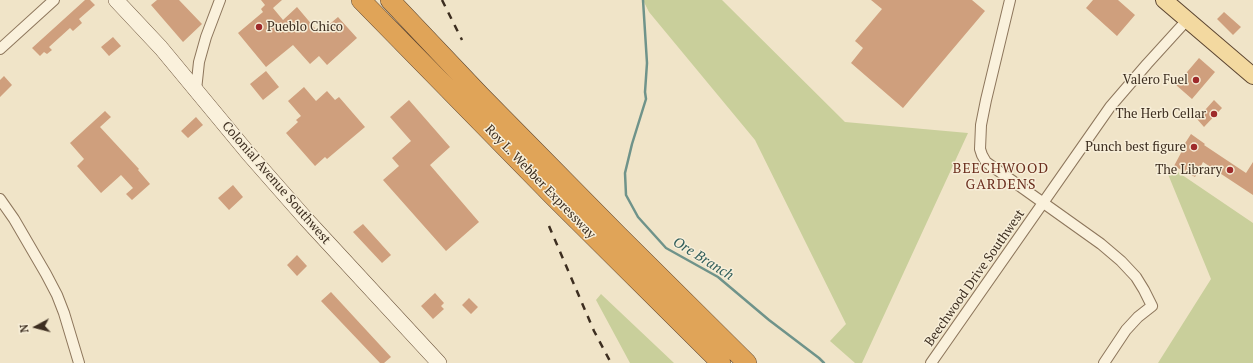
<!DOCTYPE html>
<style>
body{margin:0}
#map{position:relative;width:1253px;height:363px;overflow:hidden;background:#f0e4c8;font-family:"PT Serif",serif}
canvas{display:block}
.north{position:absolute;left:16px;top:307px;width:40px;height:40px;-webkit-text-stroke:3px #f7eed8;paint-order:stroke;rotate:263deg;font-size:11px;font-weight:700;line-height:16px;text-align:center;color:#3d2e20}
.north::after{content:'';display:block;margin:auto;width:14px;height:18px;background:#3d2e20;clip-path:polygon(50% 0,100% 100%,50% 72%,0 100%)}
</style>
<div id="map">
<canvas width="1253" height="363"></canvas>
<div class="north">N</div>
</div>
<script>
const c = document.querySelector('canvas').getContext('2d');
c.lineJoin = 'round';
function fillPath(path, color) { c.fillStyle = color; c.fill(path, 'evenodd'); }
const shape = rows => new Path2D(rows.map(r => 'M' + r).join(''));
function strokePath(path, color, width, dash) { c.strokeStyle = color; c.lineWidth = width; c.lineCap = dash ? 'butt' : 'round'; c.setLineDash(dash || []); c.stroke(path); }
function drawText(font, color, halo, rows, align = 'center') {
  c.font = font + ' "PT Serif",serif'; c.lineWidth = 3; c.setLineDash([]); c.textBaseline = 'middle'; c.strokeStyle = halo; c.fillStyle = color; for (const [text, x, y, turn = 0] of rows) {
    c.save(); c.translate(x, y); c.rotate((+turn || 0) * Math.PI / 180); c.textAlign = isNaN(turn) ? turn : align; if (halo) c.strokeText(text, 0, 0); c.fillText(text, 0, 0); c.restore();
  }
}
const green = shape([
 [643,0,722,0,845,122,968,133,862,363,855,363,830,341,846,324,755,140,649,12],
 [1163,162,1253,223,1253,363,1158,363,1211,279],
 [601,294,674,363,630,363,596,300]
]);
const stream = shape([
 [643,0,647,63,645,92,646,99,632,144,625,173,626,195,638,217,666,248,718,277,769,320,819,358,824,363]
]);
const building = shape([
 [85,0,90,0,95,5,79,19,82,23,73,31,70,28,49,47,52,50,47,54,44,52,40,56,32,48],
 [157,0,179,0,202,24,183,42,151,5],
 [261,0,282,0,273,8,283,20,297,7,319,33,338,17,357,38,327,65,319,56,310,64,293,45,266,67,238,33,263,12,261,9,265,5],
 [871,0,972,0,985,11,903,108,851,63,863,48,855,41,882,9],
 [1093,0,1118,0,1135,15,1117,36,1086,8],
 [1224,12,1241,27,1233,35,1217,19],
 [113,37,121,46,109,56,101,47],
 [1199,58,1215,72,1192,99,1176,85],
 [266,71,279,87,263,100,250,84],
 [4,76,12,85,0,97,0,80],
 [304,87,316,101,327,91,335,100,339,97,365,127,327,159,325,157,315,166,286,133,298,122,296,120,301,116,288,101],
 [409,100,450,147,430,165,479,222,446,251,383,180,399,166,392,158,411,141,390,117],
 [1214,100,1222,108,1204,127,1197,119],
 [105,111,111,117,100,127,139,169,138,170,150,184,132,200,126,194,133,188,121,175,101,193,77,166,84,159,70,143],
 [196,117,203,125,188,138,181,131],
 [1191,134,1205,144,1204,145,1246,173,1253,162,1253,195,1203,162,1195,177,1174,166,1183,149,1182,148],
 [233,185,243,197,229,210,218,198],
 [363,224,391,255,382,263,353,232],
 [297,255,307,266,297,276,287,265],
 [331,292,391,357,384,363,380,363,321,301],
 [435,293,444,303,441,306,444,309,433,319,421,306],
 [469,298,478,307,471,314,462,305]
]);
const street = shape([
 [1010,0,986,100,981,125,980,149,982,155,986,162,1101,244,1121,261,1136,277,1144,290,1152,306,1138,317,1126,330,1104,363],
 [0,49,54,0],
 [196,90,199,62,206,37,220,0],
 [0,199,14,219,46,274,57,295,64,313,79,363],
 [931,363,1110,107,1147,64,1187,20]
]);
const secondary = shape([
 [116,0,161,48,248,153,306,219,439,363]
]);
const primary = shape([
 [1164,0,1253,76]
]);
const highway = shape([
 [361,0,553,196,721,363],
 [390,0,480,95,618,235,747,363]
]);
const rail = shape([
 [442,0,462,40],
 [549,226,594,331,611,363]
]);
const markers = [
 [259,27,4,"#9e2a2b"],
 [1196,80,4,"#9e2a2b"],
 [1214,114,4,"#9e2a2b"],
 [1194,147,4,"#9e2a2b"],
 [1230,170,4,"#9e2a2b"]
];
const poiNames = [
 ["Pueblo Chico",267,27,"left"],
 ["Valero Fuel",1188,80],
 ["The Herb Cellar",1206,114],
 ["Punch best figure",1186,147],
 ["The Library",1222,170]
];
const streetNames = [
 ["Roy L. Webber Expressway",540,182,46],
 ["Colonial Avenue Southwest",276,183,49],
 ["Beechwood Drive Southwest",975,278,-55]
];
const neighbourhoodNames = [
 ["BEECHWOOD",1001,169],
 ["GARDENS",1001,185]
];
const waterNames = [
 ["Ore Branch",703,259,32]
];
fillPath(green, '#c9cf9b');
strokePath(stream, '#6f938a', 2.5);
fillPath(building, '#cf9f7d');
strokePath(street, '#8d765c', 12);
strokePath(secondary, '#6f573f', 16);
strokePath(primary, '#5b4430', 18);
strokePath(highway, '#5b4430', 20);
strokePath(street, '#faf1dc', 10);
strokePath(secondary, '#faf1dc', 15);
strokePath(primary, '#f3d9a0', 16);
strokePath(highway, '#e0a458', 19);
strokePath(rail, '#3d2e20', 2.5, [7, 7]);
for (const [x, y, r, color] of markers) { const dot = new Path2D(); dot.arc(x, y, r, 0, 2 * Math.PI); c.fillStyle = color; c.fill(dot); strokePath(dot, '#f7eed8', 1.5); }
drawText('13px', '#3d2e20', '#f7eed8', poiNames, 'right');
drawText('13px', '#3d2e20', '#f7eed8', streetNames);
c.letterSpacing = '1px';
drawText('14px', '#6b2e1e', '#f7eed8', neighbourhoodNames);
c.letterSpacing = '0px';
drawText('italic 14px', '#2f5d5a', '#f7eed8', waterNames);
</script>
